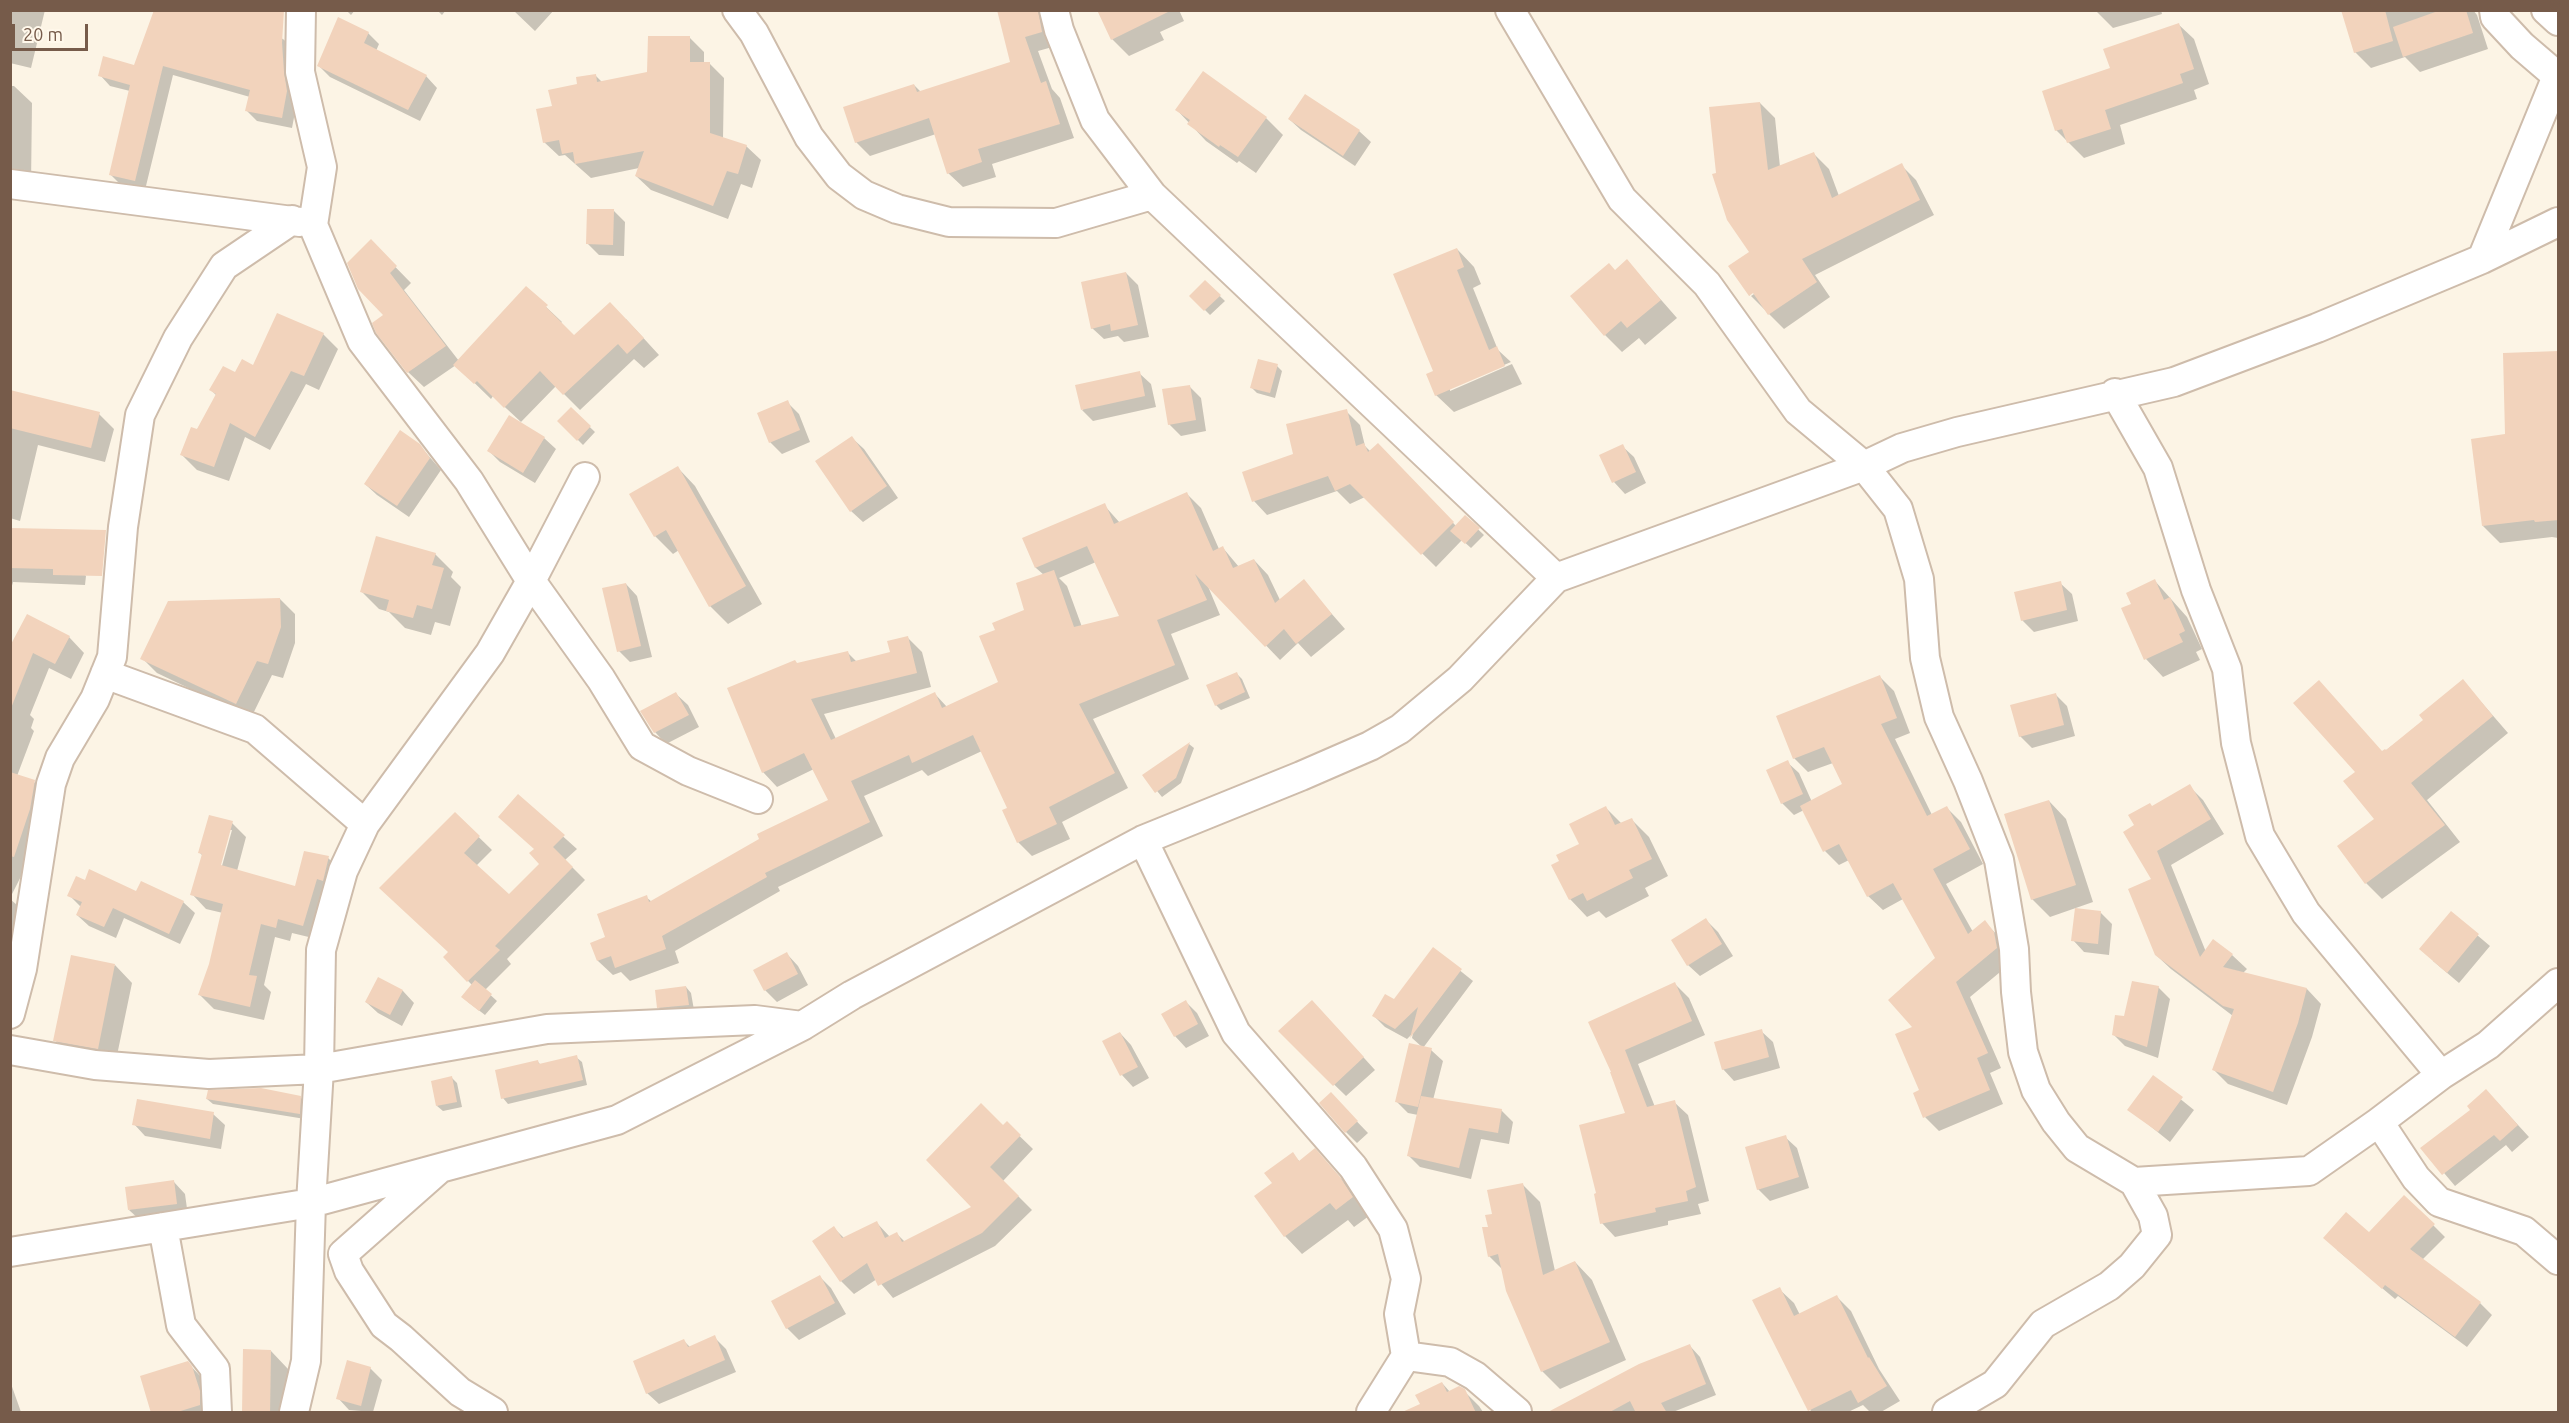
<!DOCTYPE html>
<style>
body{margin:0}
#map{position:relative;width:2569px;height:1423px;overflow:hidden;background:#fcf4e5;font-family:Ubuntu,sans-serif}
canvas{display:block}
.frame{position:absolute;inset:0;border:12px solid #765b4a;pointer-events:none}
.scale{position:absolute;left:12px;top:24px;width:76px;height:27px;box-sizing:border-box;border:3px solid #765b4a;border-top:0;padding-left:8px;font-size:18px;line-height:21px;white-space:nowrap;color:#765b4a;-webkit-text-stroke:4px #fff8eb;paint-order:stroke}
</style>
<div id="map">
<canvas width="2569" height="1423"></canvas>
<div class="frame"></div>
<div class="scale">20 m</div>
</div>
<script>
const c = document.querySelector('canvas').getContext('2d');
c.lineJoin = 'round';
function fillPath(path, color) { c.fillStyle = color; c.fill(path, 'evenodd'); }
const shape = rows => new Path2D(rows.map(r => 'M' + r).join(''));
function strokePath(path, color, width, dash) { c.strokeStyle = color; c.lineWidth = width; c.lineCap = dash ? 'butt' : 'round'; c.setLineDash(dash || []); c.stroke(path); }
const shadow = shape([
 [10,10,45,10,31,68,10,63],
 [217,10,283,39,294,49,297,102,292,128,257,121,247,111,250,97,173,75,145,190,121,185,110,174,130,91,110,86,100,75,135,66],
 [346,10,355,10,351,15],
 [437,10,446,10,442,15],
 [513,10,554,10,535,31],
 [998,10,1057,10,1056,46,1038,51,1052,89,1060,98,1074,138,992,164,996,177,963,187,948,173,936,134,870,156,856,142,914,85,921,92,1012,63],
 [1099,10,1179,10,1184,21,1160,32,1164,40,1129,56,1112,39],
 [2161,10,2162,14,2113,28,2095,10],
 [2342,10,2473,10,2477,15,2488,49,2420,72,2405,57,2371,68,2355,52],
 [2178,24,2194,39,2209,84,2194,90,2197,99,2120,125,2125,144,2084,158,2056,130,2112,69],
 [368,33,379,44,376,51,426,76,437,88,420,121,330,77,318,65],
 [690,38,704,52,704,64,710,64,724,78,723,139,746,146,761,160,752,188,741,184,728,219,651,190,636,176,639,168,591,178,565,155,559,156,544,142,554,107,579,85,595,75,602,82,649,73],
 [10,86,14,86,32,103,31,185,10,185],
 [1760,103,1775,118,1780,167,1814,154,1829,169,1839,196,1901,165,1916,180,1934,215,1815,275,1830,297,1784,329,1751,296,1760,290,1750,293,1750,296,1730,266,1751,252,1718,174],
 [1177,110,1266,118,1283,135,1256,173,1239,161,1237,163,1206,141],
 [1289,119,1359,131,1371,142,1355,166,1301,130],
 [614,211,625,222,624,256,599,255,587,243],
 [371,242,411,283,404,290,459,361,526,288,562,322,560,324,574,337,626,319,659,355,644,368,634,359,580,410,556,386,520,423,544,438,556,449,535,483,500,462,489,451,521,422,493,396,491,399,456,365,424,387,408,372,386,316],
 [1457,249,1474,267,1481,284,1473,288,1498,350,1511,362,1450,388,1450,391,1512,364,1522,384,1454,412,1436,395,1435,372],
 [1627,261,1677,318,1645,345,1639,338,1622,352,1605,335,1616,271],
 [1126,273,1138,285,1149,337,1124,342,1118,336,1104,339,1092,328],
 [1205,282,1225,301,1210,315,1191,296],
 [2557,301,2558,538,2552,537,2500,543,2483,526,2507,436,2557,352],
 [323,334,338,349,319,390,306,384,270,450,245,437,229,481,197,470,182,455,217,396,211,390,236,374],
 [1277,366,1282,371,1275,398,1257,393,1252,388],
 [1139,373,1151,384,1156,407,1093,421,1082,410],
 [1189,386,1201,398,1206,431,1181,436,1169,424],
 [787,402,799,414,810,442,782,454,770,442],
 [10,406,99,414,114,429,105,462,38,445,20,521,10,518],
 [571,409,595,432,583,445,559,421],
 [1346,411,1360,425,1365,446,1371,452,1392,459,1456,526,1465,517,1484,535,1471,548,1462,540,1436,567,1365,497,1350,504,1337,491,1267,515,1254,501,1295,455],
 [852,438,864,449,898,498,863,522,851,511,817,462],
 [419,445,441,470,409,517,377,495,365,484],
 [1622,446,1634,457,1646,483,1625,494,1614,482],
 [678,468,695,486,762,604,728,624,710,606,679,550,673,554,655,536],
 [1187,494,1201,508,1219,549,1223,548,1239,567,1254,560,1268,575,1280,600,1303,581,1345,629,1311,657,1298,643,1280,660,1207,584,1220,615,1171,634,1189,679,1093,719,1128,788,1062,822,1070,839,1032,856,1018,842,1009,809,982,751,928,776,922,770,864,796,883,836,778,887,780,891,675,951,679,963,630,981,621,972,613,975,598,961,592,943,607,938,646,897,652,902,830,800,814,769,777,787,763,772,729,689,798,665,848,653,857,662,892,653,908,638,922,652,931,687,824,714,836,739,935,694,947,707,1000,683,996,631,1026,611,1044,575,1036,568,1024,539,1104,505,1120,523],
 [1096,562,1121,617,1082,627,1067,586,1059,578],
 [10,548,71,560,86,576,85,585,13,582,10,593],
 [435,554,453,572,451,577,461,587,450,626,435,622,431,635,405,628,389,612,379,609,362,592],
 [2155,581,2187,617,2202,649,2196,652,2200,660,2163,677,2146,659,2123,609,2133,605],
 [2060,583,2072,594,2078,621,2034,632,2022,620],
 [626,584,637,596,652,657,630,662,619,651],
 [280,599,295,614,295,643,283,678,272,675,251,718,157,673,142,658],
 [69,637,84,653,71,679,49,668,30,715,34,719,31,728,34,731,17,776,34,782,50,797,41,837,10,898,10,649],
 [1237,674,1242,679,1250,698,1221,710,1216,705],
 [1880,677,1894,691,1910,733,1895,739,1932,815,1947,808,1961,822,1983,864,1946,884,1973,932,1985,922,1999,937,2011,963,1970,997,2001,1068,1990,1073,2003,1104,1939,1131,1925,1117,1914,1028,1937,959,1903,899,1883,910,1868,896,1849,860,1839,865,1825,851,1804,810,1794,815,1782,803,1787,762,1799,773,1812,802,1844,785,1833,763,1808,772,1794,758],
 [2463,681,2508,733,2427,800,2460,842,2382,899,2366,883,2376,820,2357,772,2426,720],
 [676,694,688,705,699,727,666,744,655,732],
 [2055,694,2067,706,2075,736,2032,748,2020,736],
 [1189,744,1194,748,1181,783,1162,797,1144,775],
 [2189,786,2203,800,2224,834,2171,865,2206,952,2232,955,2247,969,2243,973,2307,989,2321,1004,2312,1037,2287,1105,2228,1084,2214,1070,2233,1016,2171,969,2156,955,2153,880,2136,825,2153,808],
 [518,796,577,849,565,860,585,880,507,959,511,964,485,990,497,1001,485,1015,468,1002,472,985,445,957,450,952,455,814,492,850,476,866,509,896,542,864],
 [2049,801,2066,819,2093,902,2050,917,2032,899],
 [1605,807,1622,824,1631,819,1649,837,1668,876,1645,888,1649,896,1606,918,1599,911,1587,917,1570,899,1581,844],
 [232,823,246,837,237,871,297,888,328,858,343,872,317,939,292,933,290,941,275,937,264,985,271,992,264,1020,214,1009,200,995,211,964,223,913,206,909,192,894,203,856,200,853],
 [229,830,232,830,220,873,217,872],
 [137,893,183,902,195,913,180,944,124,918,116,938,89,926,77,915,81,907,69,895],
 [10,899,31,917,10,984],
 [2100,912,2112,924,2109,955,2084,952,2073,940],
 [2451,913,2490,946,2459,983,2433,961],
 [1706,920,1718,932,1733,956,1700,976,1688,965],
 [1433,949,1473,981,1423,1048,1431,1050,1443,1061,1433,1100,1501,1110,1513,1122,1509,1144,1481,1139,1471,1179,1420,1167,1408,1155,1418,1115,1408,1113,1397,1102,1422,1047,1412,1038,1413,1033,1407,1039,1385,1027,1374,1016,1395,1001],
 [787,954,798,966,808,985,777,1002,765,990],
 [115,965,132,983,115,1065,72,1058,55,1040],
 [379,979,403,991,414,1003,402,1026,378,1013,366,1002],
 [1675,984,1689,998,1705,1035,1638,1064,1655,1107,1674,1102,1688,1115,1709,1201,1698,1204,1701,1214,1668,1221,1668,1225,1615,1237,1602,1223,1627,1114,1614,1072,1590,1023],
 [686,987,691,993,694,1010,664,1012,658,1007],
 [2158,987,2170,999,2158,1058,2125,1046,2113,1034,2126,1018],
 [1186,1002,1197,1013,1209,1036,1186,1048,1175,1036],
 [1323,1013,1375,1070,1346,1096,1280,1032],
 [1761,1031,1773,1042,1780,1068,1734,1081,1723,1069],
 [1120,1033,1131,1045,1149,1078,1133,1087,1122,1075,1104,1042],
 [576,1057,582,1062,587,1085,508,1104,503,1098,538,1062,541,1065],
 [2153,1077,2194,1110,2170,1142,2129,1109],
 [452,1078,457,1083,462,1107,443,1111,437,1106],
 [300,1097,306,1103,305,1119,213,1104,207,1099],
 [2497,1102,2529,1137,2512,1152,2506,1145,2455,1186,2423,1148],
 [1342,1106,1368,1133,1357,1143,1346,1132],
 [213,1114,225,1125,221,1149,145,1136,134,1124],
 [1007,1124,1033,1149,1003,1181,1032,1210,995,1246,893,1298,877,1279,854,1294,841,1281,834,1228,845,1239,876,1222,890,1237,897,1234,905,1242,974,1207,1003,1127],
 [1785,1137,1797,1148,1809,1188,1770,1201,1758,1189],
 [1315,1150,1357,1196,1369,1216,1354,1227,1348,1220,1302,1254,1285,1236,1274,1184,1293,1154,1300,1162],
 [174,1182,185,1194,188,1216,141,1221,129,1210],
 [1522,1184,1540,1202,1555,1271,1575,1262,1592,1280,1626,1360,1560,1389,1542,1371,1503,1270,1489,1256,1489,1228,1493,1215],
 [2433,1225,2445,1237,2422,1260,2480,1303,2492,1315,2467,1347,2398,1296,2395,1299,2337,1250,2369,1234],
 [820,1277,831,1288,846,1314,799,1340,787,1328],
 [1779,1289,1794,1303,1800,1315,1837,1297,1851,1311,1879,1369,1900,1401,1881,1412,1870,1412,1863,1405,1848,1412,1811,1412],
 [714,1337,726,1349,736,1372,659,1404,647,1393,684,1341,690,1347],
 [1690,1346,1700,1357,1716,1395,1673,1412,1568,1412],
 [271,1351,288,1369,288,1412,244,1412],
 [187,1362,203,1379,211,1412,152,1412],
 [370,1368,382,1380,373,1412,349,1410,338,1398],
 [10,1381,21,1412,10,1412],
 [1442,1383,1450,1392,1464,1391,1479,1406,1483,1412,1409,1412,1422,1406]
]);
const building = shape([
 [154,10,284,10,282,43,284,72,287,91,282,118,245,111,250,90,163,66,135,181,109,175,130,85,98,76,103,56,134,65],
 [997,10,1038,10,1042,32,1025,37,1041,83,1046,81,1060,124,978,149,982,162,947,174,929,118,855,143,843,107,914,84,917,92,1010,62],
 [1097,10,1172,10,1111,40],
 [2341,10,2385,10,2393,41,2354,53],
 [2441,10,2466,10,2473,33,2403,57,2393,27],
 [338,17,369,32,364,43,427,75,408,110,317,66],
 [2179,23,2194,69,2180,74,2183,83,2105,110,2111,129,2067,143,2062,129,2055,131,2042,91,2110,68,2103,49],
 [648,36,690,36,690,62,710,62,710,133,747,145,738,174,727,171,713,206,635,176,644,151,575,164,573,152,562,154,559,140,543,143,536,109,552,106,548,90,577,84,576,77,596,74,597,82,647,72],
 [1203,71,1267,117,1238,157,1220,145,1219,147,1187,124,1190,120,1175,110],
 [1305,94,1360,130,1343,156,1288,119],
 [1760,102,1768,170,1814,152,1832,198,1902,163,1920,200,1802,259,1817,282,1768,315,1753,293,1749,296,1728,266,1749,252,1727,220,1712,174,1716,173,1709,107],
 [587,209,614,209,613,245,586,244],
 [371,239,397,266,390,273,446,346,407,373,376,333,372,323,383,315,358,289,347,263],
 [1457,248,1464,267,1457,270,1489,350,1497,346,1505,366,1435,396,1426,374,1433,371,1393,274],
 [1627,259,1661,300,1627,328,1621,321,1604,336,1570,296,1609,263,1615,270],
 [1126,272,1138,325,1111,331,1110,324,1091,329,1081,282],
 [1205,280,1221,295,1204,311,1189,296],
 [526,286,548,305,546,307,574,335,610,302,644,338,627,354,618,344,563,395,540,371,504,408,477,381,474,384,453,365],
 [277,313,324,333,304,376,291,371,255,437,230,423,214,467,180,455,191,427,197,429,216,394,209,390,223,366,235,372,242,359,253,365],
 [2559,351,2559,520,2535,522,2534,520,2482,526,2471,439,2505,434,2503,353],
 [1258,359,1278,364,1270,393,1250,388],
 [1140,371,1145,396,1081,410,1075,385],
 [1190,385,1196,420,1168,425,1162,389],
 [10,390,100,412,91,448,10,428],
 [788,400,800,430,769,443,757,413],
 [571,407,591,426,577,441,557,421],
 [1347,409,1356,446,1364,443,1368,452,1378,443,1454,522,1421,555,1350,484,1335,491,1328,476,1252,502,1242,472,1293,454,1286,424],
 [509,415,545,437,523,473,487,451],
 [400,430,420,444,430,458,397,506,364,484],
 [852,436,887,486,850,512,815,461],
 [1623,444,1636,472,1612,483,1599,455],
 [678,466,746,586,709,607,666,530,654,537,629,494],
 [1187,492,1213,551,1223,546,1233,568,1254,559,1275,603,1304,579,1332,614,1296,644,1284,629,1265,647,1195,574,1207,600,1157,620,1175,665,1079,704,1115,773,1049,807,1057,824,1017,843,1002,810,1007,808,973,735,912,763,909,755,851,781,870,822,765,873,767,877,662,936,666,949,615,968,611,956,597,961,590,943,605,937,597,914,647,895,649,902,759,839,757,834,828,800,804,753,762,773,727,688,795,660,797,663,848,651,851,662,890,652,887,641,908,636,917,673,811,699,831,740,935,692,942,708,998,682,979,636,995,630,992,623,1024,610,1016,583,1054,570,1074,627,1119,616,1087,546,1035,568,1022,538,1105,503,1114,524],
 [1465,515,1480,528,1465,544,1450,531],
 [10,528,106,530,102,576,53,575,53,569,10,568],
 [376,536,436,553,432,565,444,568,432,609,417,605,413,618,386,611,389,600,360,592],
 [2155,579,2164,600,2170,597,2185,631,2179,634,2183,642,2144,660,2121,608,2131,604,2126,593],
 [2061,581,2067,610,2021,621,2014,592],
 [626,583,641,646,617,652,602,588],
 [280,598,281,627,268,664,257,661,236,704,140,659,168,601],
 [27,614,70,636,55,664,33,653,11,708,10,646],
 [1237,672,1245,692,1215,706,1206,685],
 [1880,675,1897,718,1881,724,1927,816,1947,806,1970,849,1933,869,1968,934,1985,920,1994,932,1997,948,1956,982,1988,1053,1977,1058,1990,1090,1923,1118,1913,1093,1919,1090,1895,1034,1912,1027,1888,1000,1935,958,1893,883,1867,897,1839,844,1823,852,1800,806,1842,784,1824,747,1793,759,1776,716],
 [2463,679,2493,716,2411,783,2445,825,2365,884,2337,846,2374,819,2343,781,2355,772,2293,703,2319,680,2382,751,2385,749,2386,750,2423,720,2419,715],
 [676,692,689,715,654,733,640,711],
 [2056,693,2064,725,2019,737,2010,705],
 [1190,742,1176,778,1155,793,1142,775],
 [1788,760,1803,794,1781,804,1766,770],
 [10,772,35,780,30,809,14,857,10,856],
 [2190,784,2211,819,2157,851,2200,957,2213,939,2233,954,2223,967,2307,988,2298,1023,2273,1092,2212,1070,2234,1009,2223,1006,2155,955,2128,889,2151,879,2123,832,2134,825,2128,815,2150,803,2152,806],
 [518,794,565,835,553,847,573,867,495,946,500,950,467,982,443,957,448,952,379,888,455,812,480,836,464,853,509,894,539,864,529,853,534,849,498,817],
 [2049,800,2076,885,2031,900,2004,814],
 [1606,806,1615,825,1632,818,1652,859,1629,870,1633,878,1587,901,1583,893,1569,900,1551,865,1559,861,1556,855,1579,844,1569,824],
 [209,815,233,821,221,865,295,886,304,851,329,856,323,881,317,879,303,926,278,919,276,928,261,924,249,975,257,976,250,1007,198,995,209,964,223,904,190,895,202,854,198,853],
 [89,869,136,891,141,881,184,901,169,934,113,908,104,927,76,915,82,902,67,896,76,876,85,880],
 [2075,908,2101,911,2098,944,2071,941],
 [2451,911,2479,934,2447,973,2419,949],
 [1706,918,1722,944,1687,966,1671,940],
 [1433,947,1462,969,1410,1038,1418,1007,1395,1029,1372,1016,1385,994,1394,999],
 [787,952,798,974,764,991,753,970],
 [71,955,115,964,98,1049,53,1041],
 [378,977,403,990,390,1015,365,1002],
 [475,980,492,994,479,1011,461,997],
 [2132,981,2159,986,2147,1047,2112,1035,2115,1015,2124,1016],
 [1675,982,1692,1021,1625,1050,1647,1107,1675,1100,1696,1187,1686,1191,1688,1201,1655,1208,1656,1212,1600,1224,1594,1194,1596,1193,1579,1125,1625,1113,1610,1072,1611,1072,1588,1022],
 [686,986,689,1005,657,1008,655,990],
 [1186,1000,1198,1024,1174,1037,1161,1014],
 [1312,1000,1364,1057,1333,1086,1278,1031],
 [1762,1029,1769,1057,1722,1070,1714,1042],
 [1120,1032,1138,1067,1120,1076,1102,1041],
 [1409,1043,1432,1048,1418,1107,1395,1102],
 [577,1055,583,1080,501,1099,495,1070,538,1060,539,1064],
 [2153,1075,2183,1097,2158,1132,2127,1110],
 [452,1076,457,1102,436,1106,431,1081],
 [261,1088,301,1096,300,1114,206,1099,208,1090],
 [2486,1089,2518,1125,2500,1141,2494,1135,2442,1175,2420,1148,2470,1110,2467,1106],
 [1331,1092,1358,1121,1345,1133,1319,1103],
 [1421,1096,1502,1109,1498,1133,1469,1128,1459,1168,1407,1156],
 [137,1099,214,1112,210,1139,132,1125],
 [981,1103,1003,1125,1007,1121,1021,1135,990,1167,1019,1196,982,1233,878,1286,867,1263,840,1282,812,1241,834,1226,842,1238,877,1221,885,1238,897,1232,902,1242,971,1207,926,1160],
 [1786,1135,1799,1177,1757,1190,1745,1147],
 [1315,1148,1340,1177,1353,1197,1336,1210,1330,1203,1284,1237,1254,1196,1272,1183,1264,1173,1293,1152,1299,1161],
 [174,1180,177,1204,128,1210,125,1187],
 [1523,1183,1543,1275,1575,1261,1610,1342,1541,1372,1506,1291,1498,1254,1488,1257,1482,1227,1488,1227,1485,1215,1492,1214,1487,1190],
 [2404,1195,2435,1224,2410,1249,2481,1302,2455,1337,2385,1285,2382,1289,2323,1238,2346,1212,2369,1232],
 [820,1275,835,1303,786,1329,771,1301],
 [1780,1287,1794,1316,1837,1295,1868,1358,1869,1357,1887,1386,1858,1403,1851,1390,1808,1411,1752,1300],
 [715,1335,725,1360,646,1394,633,1361,684,1339,688,1347],
 [1690,1344,1706,1384,1661,1403,1667,1413,1636,1413,1630,1401,1608,1413,1546,1413,1639,1364],
 [243,1349,271,1350,270,1413,242,1413],
 [347,1360,371,1367,361,1406,336,1399],
 [188,1361,192,1366,200,1391,200,1405,174,1413,151,1413,140,1376],
 [1442,1382,1447,1392,1459,1386,1465,1389,1476,1413,1400,1413,1420,1404,1415,1395]
]);
const minor = shape([
 [301,10,300,72,322,167,313,225,362,341,469,481,531,581,601,679,642,746,688,771,758,799],
 [737,10,754,33,809,137,839,176,864,195,897,209,949,222,1056,223,1152,195,1556,578],
 [1054,10,1059,30,1095,120,1152,195],
 [1510,10,1622,199,1707,284,1798,411,1864,466,1898,509,1919,579,1925,658,1939,717,1968,781,1999,860,2014,949,2016,992,2023,1052,2036,1090,2056,1122,2077,1148,2134,1182,2309,1171,2379,1122],
 [2546,10,2558,21],
 [10,184,300,222],
 [2482,259,2557,76,2522,46,2495,17,2494,10],
 [2115,393,2158,468,2196,590,2227,669,2236,743,2260,836,2306,913,2441,1075],
 [105,674,255,729,365,824],
 [1143,840,1236,1033,1353,1167,1393,1229,1406,1279,1399,1314,1406,1356,1371,1412],
 [2558,983,2488,1045,2441,1075,2379,1122,2416,1178,2439,1202,2524,1231,2558,1260],
 [10,1014,22,969,51,784,60,758,95,699,112,657,123,527,140,415,178,338,224,266,292,220],
 [10,1050,95,1065,209,1074,319,1069,547,1029,755,1020,802,1026,852,995,1143,840,1301,776,1370,746,1400,729,1460,679,1556,578,1864,466,1902,448,1957,432,2174,382,2317,328,2482,259,2558,222],
 [438,1170,343,1254,349,1271,384,1325,401,1338,460,1392,493,1412],
 [163,1227,181,1325,215,1369,217,1412],
 [10,1252,311,1203,617,1120,802,1026],
 [1406,1356,1450,1362,1475,1376,1517,1412],
 [294,1412,306,1361,311,1203,319,1069,321,950,343,871,365,824,490,653,531,581,585,477],
 [1947,1412,1995,1384,2043,1324,2109,1286,2132,1266,2157,1235,2153,1216,2134,1182]
]);
fillPath(shadow, '#0003');
fillPath(building, '#f2d3bc');
strokePath(minor, '#cebcab', 32);
strokePath(minor, '#fff', 28);
</script>
